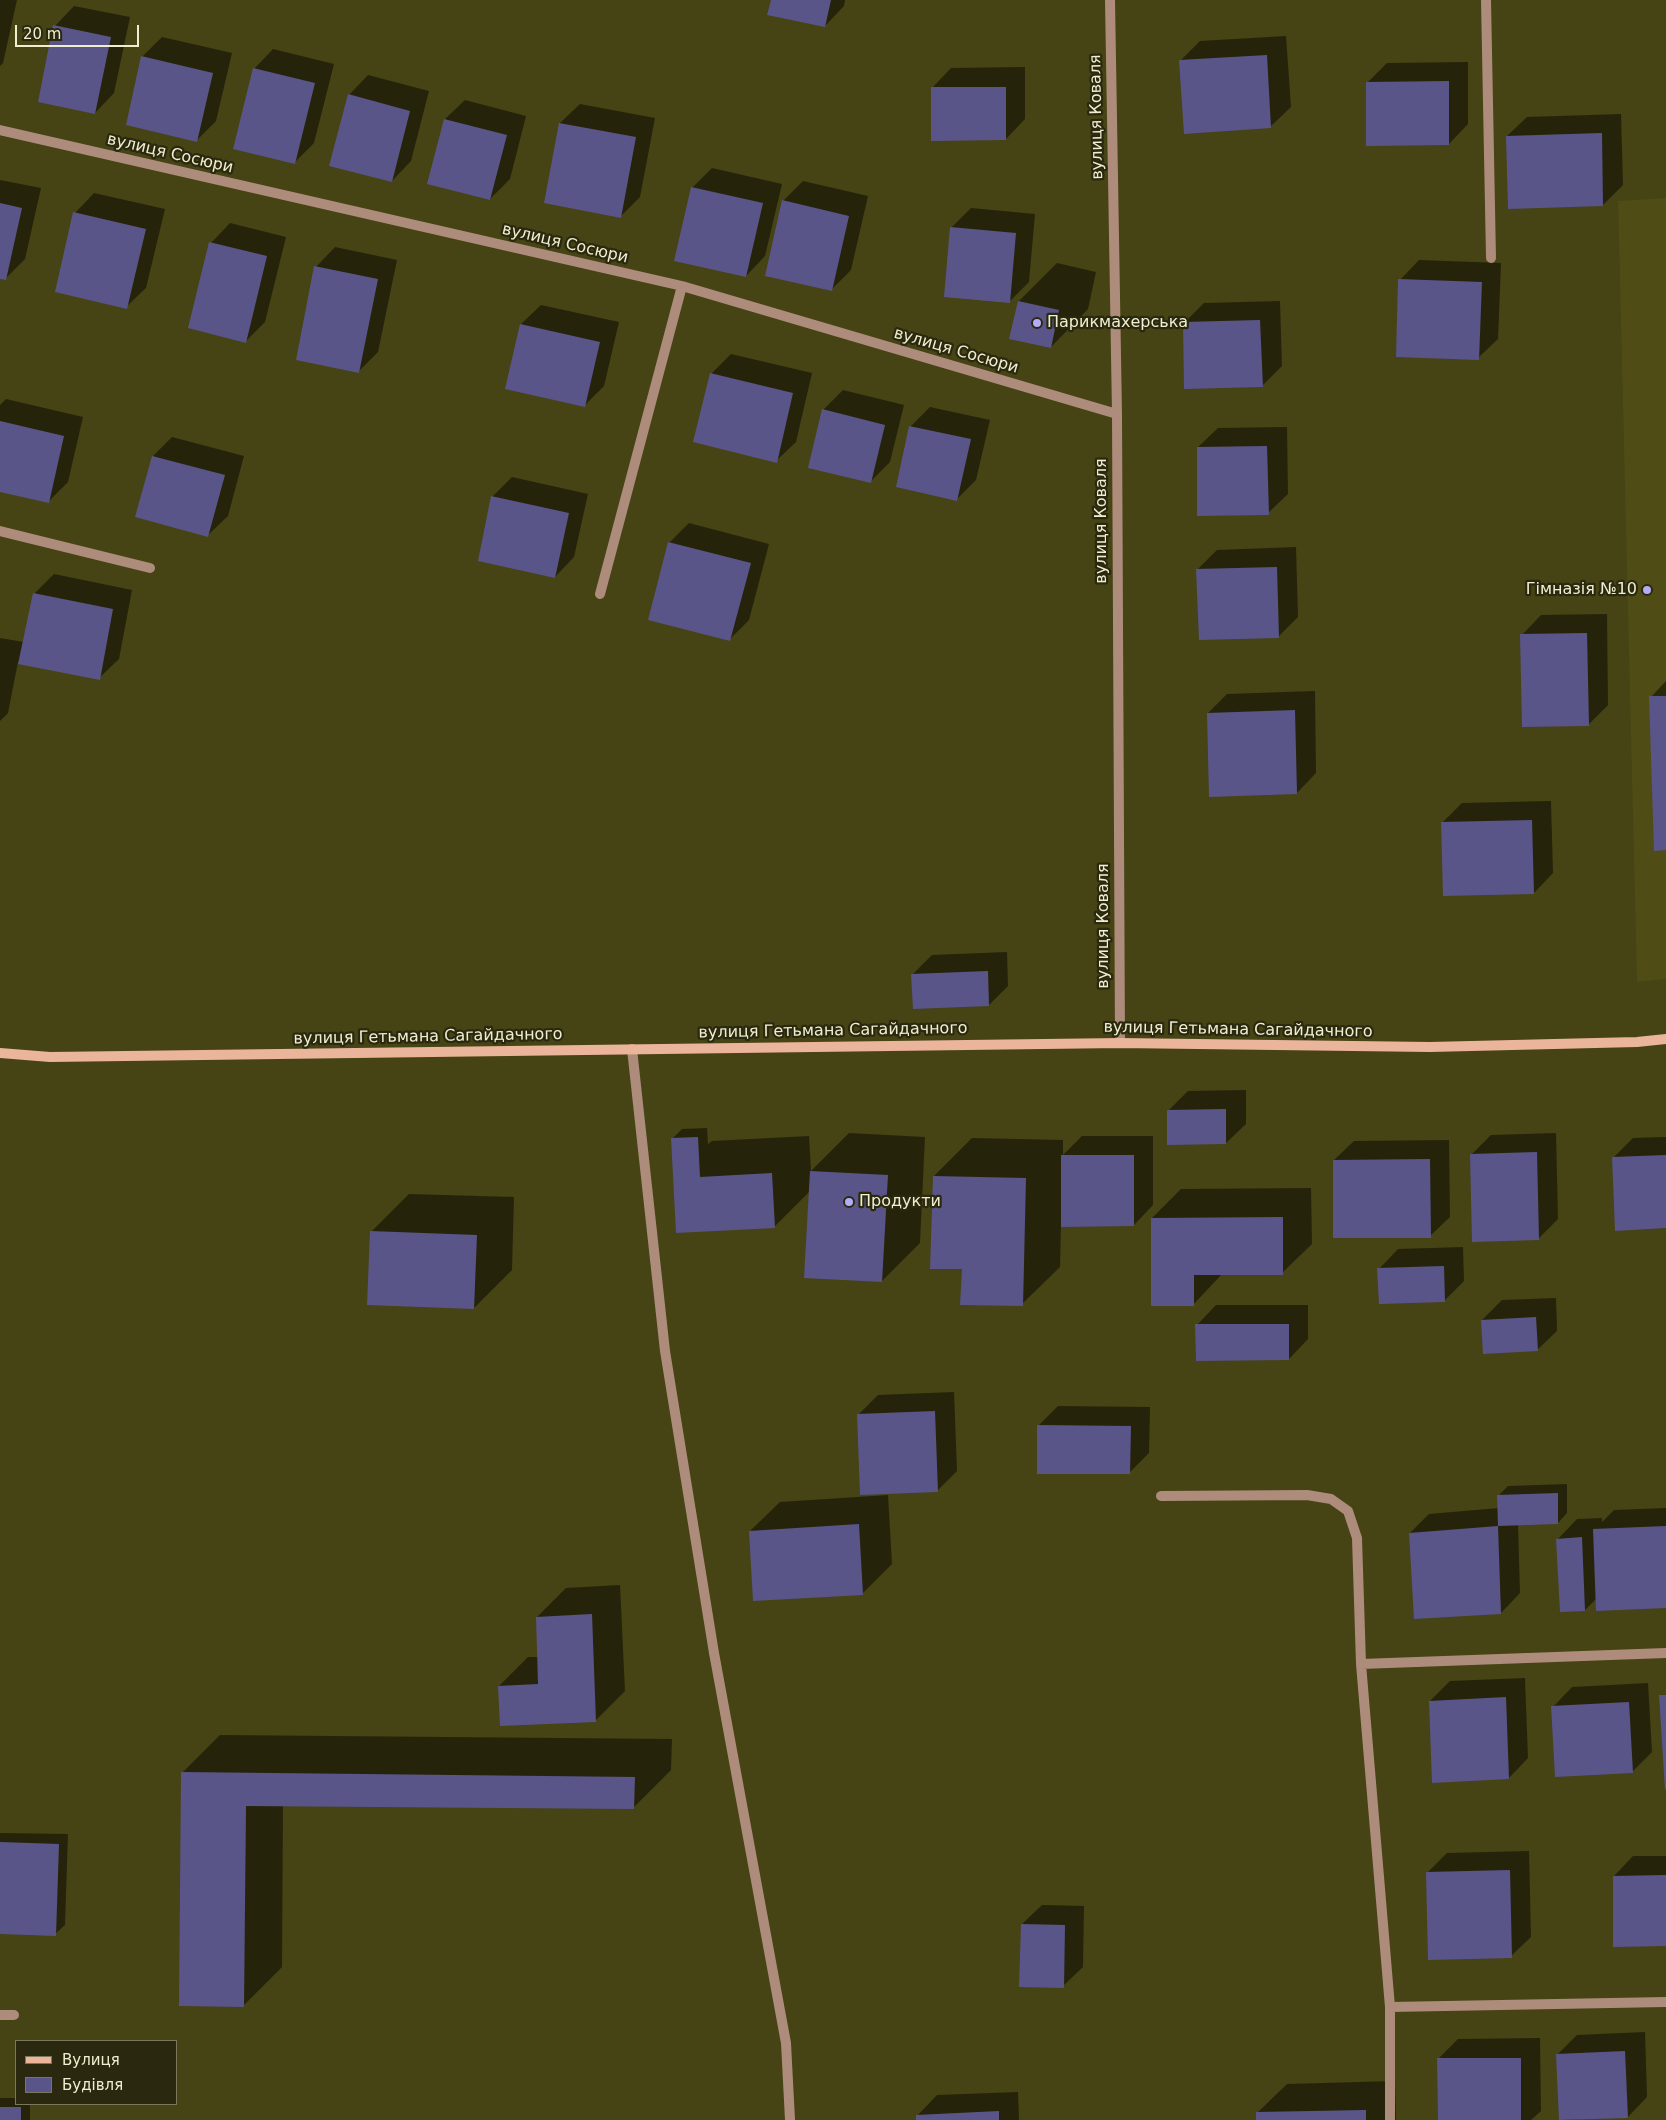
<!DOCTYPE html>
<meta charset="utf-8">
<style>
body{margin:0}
#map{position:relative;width:1666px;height:2120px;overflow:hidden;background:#464314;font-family:"DejaVu Sans",sans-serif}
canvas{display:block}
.legend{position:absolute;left:15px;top:2040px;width:162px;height:65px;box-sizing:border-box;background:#2a290f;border:1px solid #79785c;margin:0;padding:6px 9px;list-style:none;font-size:15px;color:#efeecf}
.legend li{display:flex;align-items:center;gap:10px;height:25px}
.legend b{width:25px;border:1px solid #79785c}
.scale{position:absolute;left:15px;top:25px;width:124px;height:22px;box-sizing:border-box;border:2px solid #efeecf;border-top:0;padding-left:6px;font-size:15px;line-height:18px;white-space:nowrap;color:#efeecf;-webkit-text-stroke:4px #2a290f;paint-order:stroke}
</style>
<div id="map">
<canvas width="1666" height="2120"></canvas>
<ul class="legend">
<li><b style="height:6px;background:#ebb59c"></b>Вулиця</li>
<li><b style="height:14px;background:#595589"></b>Будівля</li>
</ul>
<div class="scale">20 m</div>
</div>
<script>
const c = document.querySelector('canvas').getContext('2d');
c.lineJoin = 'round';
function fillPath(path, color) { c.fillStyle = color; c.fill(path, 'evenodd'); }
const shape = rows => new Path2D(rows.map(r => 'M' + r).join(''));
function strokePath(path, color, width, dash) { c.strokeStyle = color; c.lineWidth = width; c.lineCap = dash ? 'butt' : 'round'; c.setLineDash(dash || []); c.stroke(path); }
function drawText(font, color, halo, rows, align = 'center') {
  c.font = font + ' "DejaVu Sans",sans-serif'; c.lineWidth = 4.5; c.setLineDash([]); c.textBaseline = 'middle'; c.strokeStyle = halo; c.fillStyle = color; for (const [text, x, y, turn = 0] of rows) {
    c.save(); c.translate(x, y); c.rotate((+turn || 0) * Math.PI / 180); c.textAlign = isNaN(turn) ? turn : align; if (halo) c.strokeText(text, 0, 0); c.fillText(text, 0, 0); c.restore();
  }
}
const built = shape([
 [1666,198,1666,979,1637,982,1618,201]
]);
const shadow = shape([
 [0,0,17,0,3,63,0,66],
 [772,0,845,0,844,6,825,26],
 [74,6,130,17,114,93,95,113,55,26],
 [1286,36,1291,107,1271,126,1180,61,1200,41],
 [162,37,232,53,216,121,197,140,142,57],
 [273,49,334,64,314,143,294,163,254,69],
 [1468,62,1468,124,1449,144,1367,83,1387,63],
 [1025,67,1025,119,1006,139,932,88,951,68],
 [368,75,429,91,411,161,392,181,349,95],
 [465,100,526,116,510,179,490,199,445,119],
 [580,104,655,118,640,197,620,217,546,202,560,123],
 [1621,114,1623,185,1603,205,1507,136,1527,117],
 [712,168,782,184,765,256,746,276,692,188],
 [0,180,41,188,25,259,5,279,0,278],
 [803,181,868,196,851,270,832,289,783,201],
 [94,193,165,209,146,288,126,307,75,213],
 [971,208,1035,214,1029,282,1010,301,951,228],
 [230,223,286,237,265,322,246,341,211,243],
 [335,247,397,260,378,352,359,371,316,267],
 [1419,260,1501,263,1498,339,1478,358,1400,280],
 [1057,263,1096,272,1088,309,1051,347,1011,338,1019,301],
 [1280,301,1282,366,1262,386,1184,323,1204,303],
 [541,305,619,322,604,386,584,406,507,388,521,324],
 [731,354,812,373,796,442,776,461,695,441,712,373],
 [843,390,904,405,890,462,870,482,823,410],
 [6,399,83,417,68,482,48,502,0,491,0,405],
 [930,407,990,420,976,480,957,499,910,427],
 [1287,427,1288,494,1268,513,1198,447,1218,428],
 [172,437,244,456,228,516,208,535,153,456],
 [512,477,588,494,574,557,555,577,492,497],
 [689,523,769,544,749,620,730,639,669,543],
 [1296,547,1298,617,1278,637,1198,569,1217,550],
 [54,574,132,590,119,659,99,678,18,662,8,713,0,721,0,638,24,642,34,594],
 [1607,614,1608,705,1589,724,1522,635,1541,615],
 [1666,681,1666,849,1651,697],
 [1315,691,1316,773,1297,793,1208,713,1227,694],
 [1551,801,1553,873,1534,893,1443,822,1462,803],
 [1007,952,1008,986,989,1005,913,974,932,955],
 [1246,1090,1246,1124,1226,1143,1168,1111,1188,1091],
 [707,1128,708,1144,712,1141,809,1136,811,1171,849,1133,925,1137,920,1243,882,1281,810,1191,774,1227,674,1178,672,1139,682,1129],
 [1556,1133,1558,1219,1538,1239,1472,1154,1491,1135],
 [1082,1136,1153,1136,1153,1205,1134,1225,1061,1225,1060,1267,1022,1304,963,1268,934,1176,972,1138,1063,1140,1063,1155],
 [1666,1137,1666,1227,1613,1158,1633,1138],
 [1449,1140,1450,1217,1430,1236,1334,1160,1354,1141],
 [1311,1188,1312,1244,1282,1273,1222,1274,1193,1305,1152,1218,1181,1189],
 [409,1194,514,1197,512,1270,474,1308,371,1232],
 [1463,1247,1464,1281,1444,1301,1379,1269,1398,1249],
 [1556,1298,1557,1331,1537,1350,1482,1320,1502,1300],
 [1216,1305,1308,1305,1308,1339,1289,1359,1197,1325],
 [954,1392,957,1471,938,1490,858,1415,878,1395],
 [1058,1406,1150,1407,1149,1453,1130,1472,1038,1426],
 [1567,1484,1567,1513,1558,1523,1518,1524,1520,1593,1501,1613,1410,1533,1429,1514,1499,1508,1499,1495,1508,1486],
 [888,1495,892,1564,863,1593,750,1531,780,1502],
 [1666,1508,1666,1607,1597,1598,1585,1610,1558,1539,1577,1519,1602,1518,1602,1522,1614,1510],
 [620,1585,625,1691,596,1720,499,1686,528,1657,539,1657,537,1617,566,1588],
 [1525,1678,1528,1758,1509,1778,1430,1701,1450,1681],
 [1648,1683,1652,1752,1632,1772,1553,1707,1572,1687],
 [220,1735,672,1739,671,1770,633,1808,283,1805,282,1967,244,2005,182,1773],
 [0,1833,68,1834,65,1925,55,1934,0,1933],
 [1529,1851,1531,1937,1511,1956,1427,1873,1447,1853],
 [1633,1856,1666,1856,1666,1945,1614,1876],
 [1042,1905,1084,1906,1083,1967,1063,1986,1022,1924],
 [1645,2032,1647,2097,1628,2117,1560,2120,1557,2055,1577,2035],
 [1540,2038,1541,2111,1531,2120,1439,2120,1438,2059,1458,2039],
 [1395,2081,1396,2120,1258,2120,1257,2113,1287,2084],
 [1018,2092,1019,2120,918,2120,918,2115,937,2095],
 [0,2098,16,2098,16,2104,30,2104,30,2120,0,2120]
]);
const building = shape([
 [771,0,831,0,825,27,767,15],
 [53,25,111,37,95,114,38,102],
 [1267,55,1271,128,1184,134,1179,60],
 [141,56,213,73,197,142,126,125],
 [253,68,315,83,295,164,233,149],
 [1449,81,1449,145,1366,146,1366,82],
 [931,87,1006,87,1006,140,931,141],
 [348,94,410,111,392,182,329,166],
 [444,119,507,135,490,200,427,184],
 [559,123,636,137,621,218,544,203],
 [1602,133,1603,206,1508,209,1506,136],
 [691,187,763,203,746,277,674,261],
 [782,200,849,216,832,291,765,276],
 [0,203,22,208,6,280,0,279],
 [73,212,146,229,127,309,55,292],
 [950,227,1016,233,1010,303,944,297],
 [209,242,267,256,246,343,188,328],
 [314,266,378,279,359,373,296,360],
 [1398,279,1482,282,1479,360,1396,357],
 [1018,301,1059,310,1051,348,1009,339],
 [1260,320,1263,387,1184,389,1183,322],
 [520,324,600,342,585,407,505,389],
 [710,373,793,393,777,463,693,442],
 [822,409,885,425,871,483,808,468],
 [0,421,64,436,49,503,0,492],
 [909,426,971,439,957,501,896,487],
 [1267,446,1269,515,1197,516,1197,447],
 [152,456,225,475,208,537,135,517],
 [491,496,569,513,555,578,478,561],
 [668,542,751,563,730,641,648,620],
 [1277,567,1279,638,1199,640,1196,569],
 [33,593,113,609,100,680,18,664],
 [1587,633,1589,726,1522,727,1520,634],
 [1649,696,1666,696,1666,850,1654,851],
 [1295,710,1297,794,1209,797,1207,713],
 [1532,820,1534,894,1443,896,1441,822],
 [988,971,989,1006,913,1009,911,974],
 [1226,1109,1226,1144,1167,1145,1167,1110],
 [698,1137,700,1177,772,1173,775,1228,676,1233,671,1138],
 [1537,1152,1539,1240,1472,1242,1470,1154],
 [1061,1155,1134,1155,1134,1226,1061,1227],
 [1666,1155,1666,1228,1615,1231,1612,1157],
 [1430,1159,1431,1238,1333,1238,1333,1160],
 [810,1171,888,1175,882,1282,804,1278],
 [933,1176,1026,1178,1023,1306,960,1305,962,1269,930,1269],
 [1283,1217,1283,1275,1194,1275,1194,1306,1151,1306,1151,1218],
 [370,1231,477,1235,474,1309,367,1305],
 [1444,1266,1445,1302,1379,1304,1377,1268],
 [1536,1317,1538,1351,1483,1354,1481,1320],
 [1195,1324,1289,1324,1289,1360,1196,1361],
 [935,1411,938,1492,860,1495,857,1414],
 [1037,1425,1131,1426,1130,1474,1037,1474],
 [1558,1493,1558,1524,1498,1526,1501,1614,1414,1619,1409,1533,1498,1526,1497,1495],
 [859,1524,863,1595,753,1601,749,1531],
 [1666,1526,1666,1608,1596,1611,1593,1529],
 [1582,1537,1585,1611,1560,1612,1556,1539],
 [592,1614,596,1722,500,1726,498,1686,538,1684,536,1617],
 [1659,1695,1666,1695,1666,1789,1665,1790],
 [1506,1697,1509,1779,1432,1783,1429,1701],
 [1629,1702,1633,1773,1555,1777,1551,1706],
 [181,1772,635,1777,634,1809,246,1806,244,2007,179,2006],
 [0,1842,59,1844,56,1936,0,1934],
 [1510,1870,1512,1958,1428,1960,1426,1872],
 [1666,1875,1666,1946,1613,1947,1613,1876],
 [1021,1924,1065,1925,1064,1988,1019,1987],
 [1625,2051,1628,2118,1559,2120,1556,2054],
 [1437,2058,1521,2058,1521,2120,1438,2120],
 [0,2107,21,2107,21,2120,0,2120],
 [1366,2110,1366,2120,1256,2120,1256,2112],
 [999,2111,999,2120,916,2120,916,2115]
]);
const lane = shape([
 [1486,0,1491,258],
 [632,1049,665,1351,714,1653,786,2043,790,2120],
 [1161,1496,1307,1495,1331,1499,1348,1511,1357,1538,1361,1664,1390,2007,1390,2120],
 [1361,1664,1666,1653],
 [1390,2007,1666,2002]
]);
const street = shape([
 [1110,0,1117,414,1120,1043],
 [0,130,682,286,1117,414],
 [0,531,150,568],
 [600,594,682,286],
 [0,2015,14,2015]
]);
const secondary = shape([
 [0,1053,50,1057,1120,1043,1430,1047,1637,1042,1666,1039]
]);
const markers = [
 [1037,323,5,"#b2adf9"],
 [1647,590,5,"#b2adf9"],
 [849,1202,5,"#b2adf9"]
];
const streetNames = [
 ["вулиця Коваля",1097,117,-91],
 ["вулиця Сосюри",170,154,13],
 ["вулиця Сосюри",565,244,13],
 ["вулиця Сосюри",956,351,16],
 ["вулиця Коваля",1102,521,-90],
 ["вулиця Коваля",1104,926,-90],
 ["вулиця Гетьмана Сагайдачного",1238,1030,1],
 ["вулиця Гетьмана Сагайдачного",833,1031,-1],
 ["вулиця Гетьмана Сагайдачного",428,1037,-1]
];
const poiNames = [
 ["Парикмахерська",1047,323],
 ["Гімназія №10",1637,590,"right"],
 ["Продукти",859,1202]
];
fillPath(built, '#4f4c16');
fillPath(shadow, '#0007');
fillPath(building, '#595589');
strokePath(lane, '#ae8c7c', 10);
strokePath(street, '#ae8c7c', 10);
strokePath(secondary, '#ebb59c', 10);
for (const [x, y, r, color] of markers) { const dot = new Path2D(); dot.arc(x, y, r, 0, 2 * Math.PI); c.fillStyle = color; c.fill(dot); strokePath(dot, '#2a290f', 2); }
drawText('16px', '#efeecf', '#2a290f', streetNames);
drawText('16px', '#efeecf', '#2a290f', poiNames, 'left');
</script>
